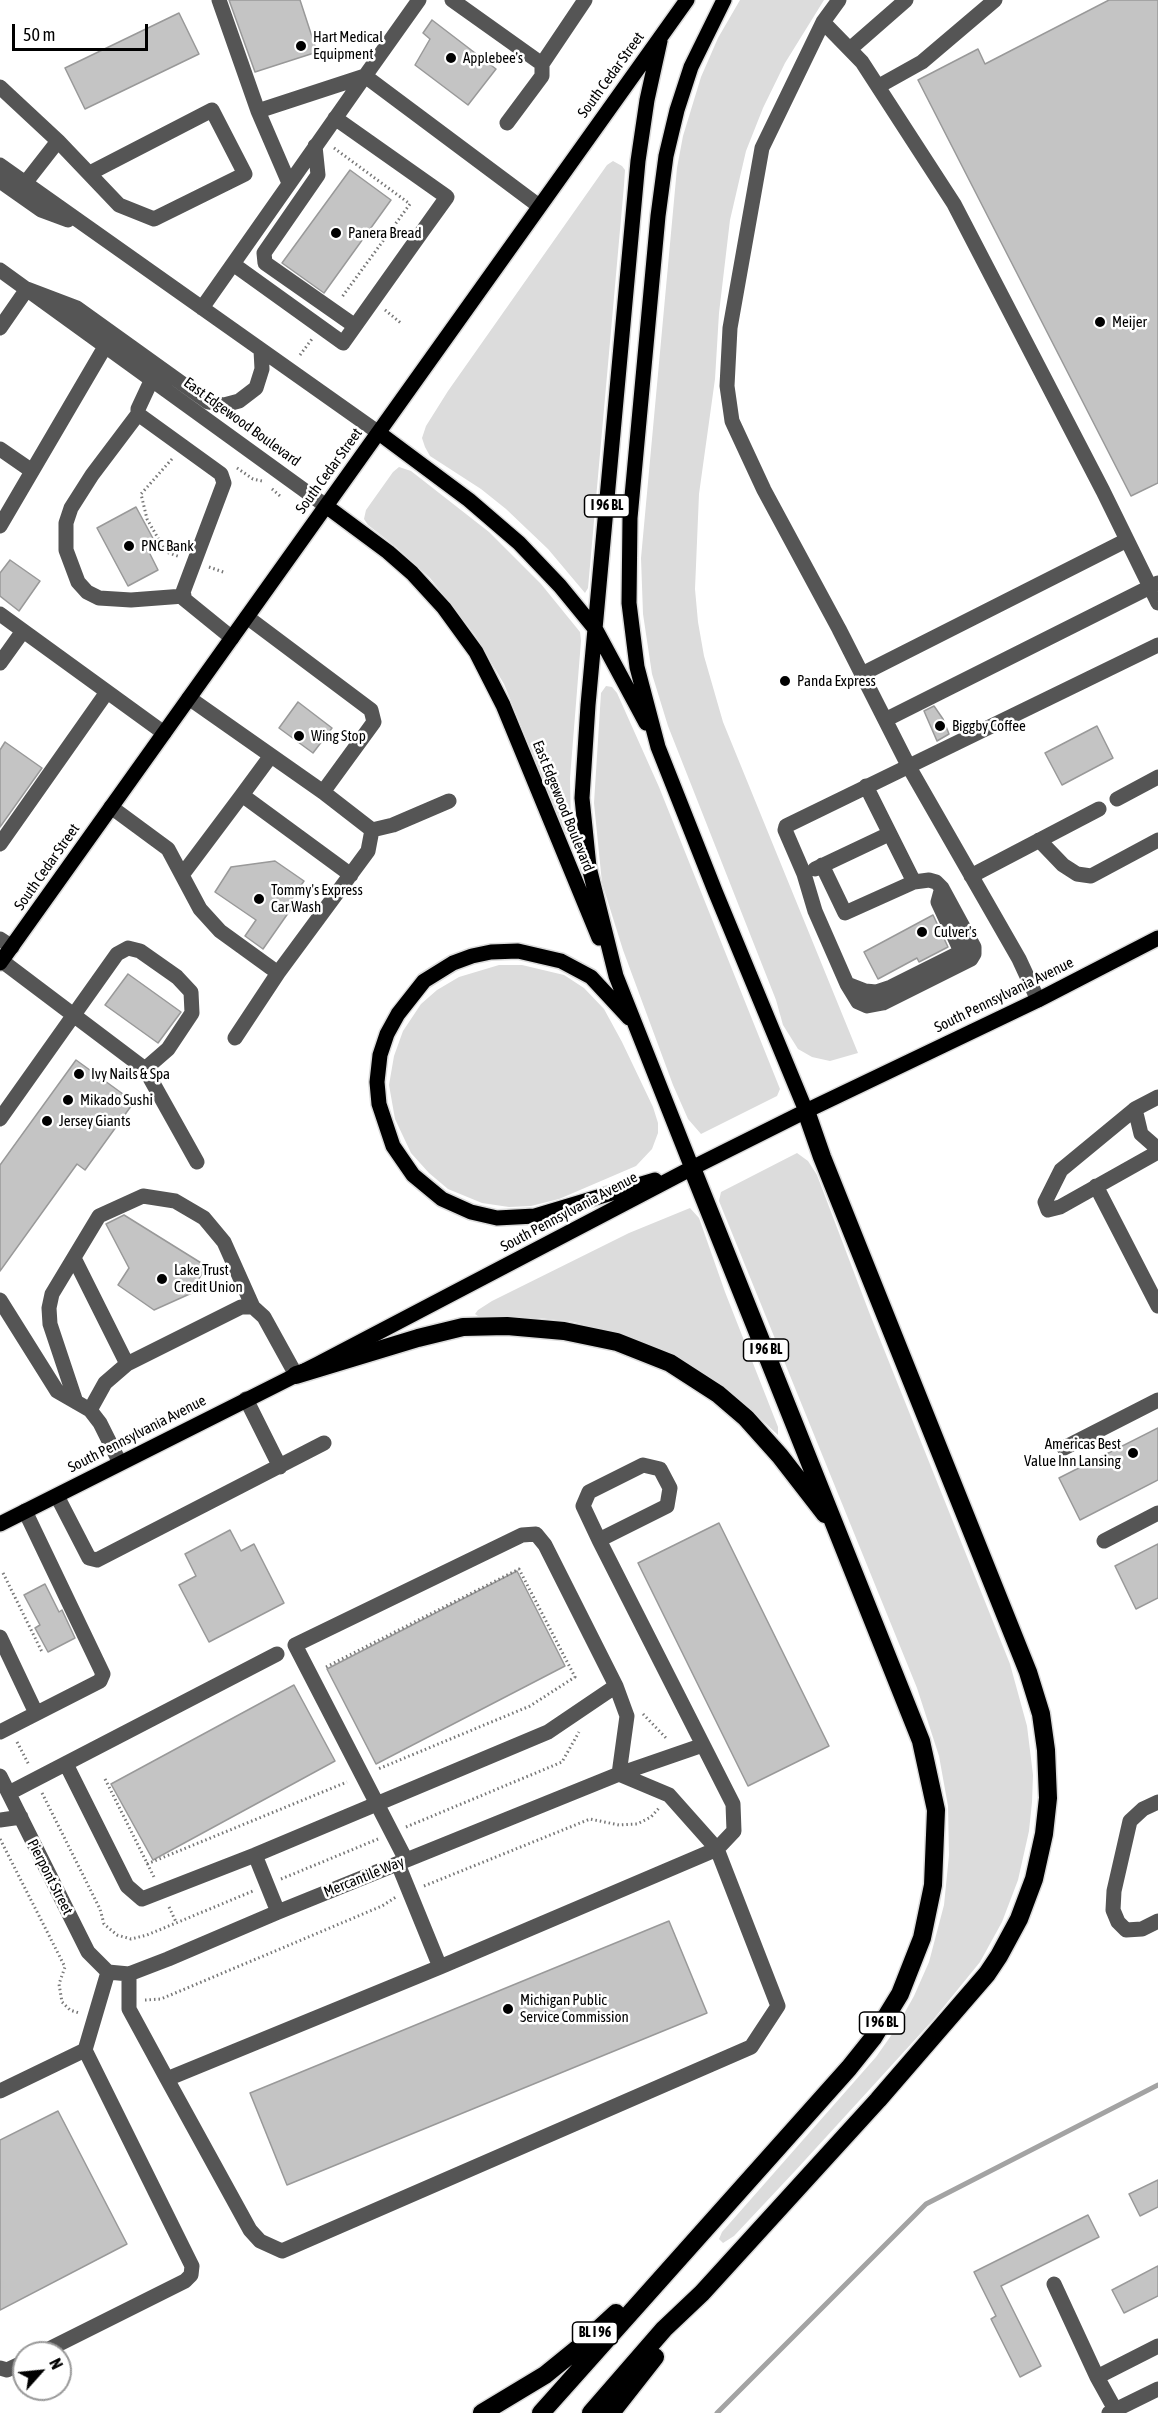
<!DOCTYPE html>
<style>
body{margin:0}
#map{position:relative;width:1158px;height:2413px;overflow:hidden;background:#fff;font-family:"Asap Condensed",sans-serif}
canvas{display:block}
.north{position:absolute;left:12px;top:2341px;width:60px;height:60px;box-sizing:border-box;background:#fff;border:2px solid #999;border-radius:50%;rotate:63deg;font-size:16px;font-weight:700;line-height:24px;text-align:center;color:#000}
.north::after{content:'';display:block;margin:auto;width:21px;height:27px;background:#000;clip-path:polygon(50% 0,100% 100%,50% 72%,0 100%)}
.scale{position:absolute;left:12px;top:24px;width:136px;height:27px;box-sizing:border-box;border:3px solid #000;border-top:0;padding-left:8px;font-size:18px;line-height:21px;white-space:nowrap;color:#000;-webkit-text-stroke:4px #fff;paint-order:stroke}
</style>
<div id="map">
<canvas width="1158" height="2413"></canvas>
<div class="north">N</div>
<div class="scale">50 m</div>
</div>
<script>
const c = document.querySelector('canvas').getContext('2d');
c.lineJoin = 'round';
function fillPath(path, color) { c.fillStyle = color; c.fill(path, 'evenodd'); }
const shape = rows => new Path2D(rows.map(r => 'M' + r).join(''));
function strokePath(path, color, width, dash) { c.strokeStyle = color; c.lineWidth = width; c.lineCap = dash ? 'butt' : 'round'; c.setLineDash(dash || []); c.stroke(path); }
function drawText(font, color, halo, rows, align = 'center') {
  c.font = font + ' "Asap Condensed",sans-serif'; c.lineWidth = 5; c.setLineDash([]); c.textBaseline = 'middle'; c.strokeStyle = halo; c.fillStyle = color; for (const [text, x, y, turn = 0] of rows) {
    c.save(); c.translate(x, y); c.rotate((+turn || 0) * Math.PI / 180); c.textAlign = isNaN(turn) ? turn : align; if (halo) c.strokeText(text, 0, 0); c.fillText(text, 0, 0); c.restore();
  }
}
const green = shape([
 [740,0,824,0,785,63,763,108,746,151,730,220,719,313,715,379,699,494,695,589,698,622,704,656,723,722,858,1053,830,1061,812,1057,798,1049,783,1025,776,1000,668,726,652,674,643,614,641,558,677,168,683,136,701,77,718,38],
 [613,161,622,166,625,170,624,185,588,588,585,593,548,549,506,509,481,489,430,456,425,447,422,438,426,426,448,391,607,165],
 [399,467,411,471,489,532,541,584,580,632,581,641,570,778,571,832,568,835,565,833,504,684,475,635,430,578,396,547,368,525,364,519,366,510,393,472],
 [606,686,612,687,617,693,659,787,780,1089,777,1096,701,1134,688,1119,673,1085,623,950,602,883,594,803,601,693],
 [499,965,522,965,564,975,584,988,604,1009,622,1042,653,1107,658,1123,658,1133,652,1149,636,1166,559,1199,531,1206,509,1207,482,1203,448,1189,429,1173,411,1153,395,1119,389,1085,394,1056,403,1031,421,1004,437,990,459,977],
 [797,1153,808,1161,817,1175,869,1312,1010,1664,1027,1726,1033,1775,1032,1802,1029,1831,1018,1880,1002,1922,980,1962,933,2020,795,2171,734,2236,723,2243,719,2239,722,2232,876,2057,895,2030,914,1996,929,1962,944,1905,949,1855,948,1806,939,1756,917,1688,719,1201,721,1192],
 [690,1208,699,1218,725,1292,778,1427,778,1435,739,1399,699,1370,637,1340,574,1322,539,1318,481,1318,475,1314,478,1310,492,1301,629,1233]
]);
const stream = shape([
 [717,2413,926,2204,1158,2085]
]);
const building = shape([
 [229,0,300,0,317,52,255,72,229,0],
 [1109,0,1158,0,1158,483,1131,496,918,80,978,49,985,64,1109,0],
 [179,13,199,54,85,109,65,68,179,13],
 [432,20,496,69,468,105,415,65,430,39,423,33,432,20],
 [350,170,391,200,324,293,282,263,350,170],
 [136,507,156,544,147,548,158,570,128,586,97,528,136,507],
 [10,560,40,581,19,611,0,596,0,573,10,560],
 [298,702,332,728,313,753,279,728,298,702],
 [934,706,943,719,949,734,937,741,924,711,934,706],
 [1097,726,1113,758,1062,785,1045,753,1097,726],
 [5,742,42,768,0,827,0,750,5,742],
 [275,861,304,881,287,906,291,909,263,949,245,936,256,920,215,892,231,867,275,861],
 [933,915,948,947,919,962,917,958,878,979,864,952,933,915],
 [128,974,181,1012,158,1043,105,1005,128,974],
 [76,1060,134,1102,85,1170,77,1164,0,1271,0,1165,76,1060],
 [124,1215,206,1266,199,1279,203,1288,154,1310,118,1285,129,1268,106,1224,124,1215],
 [1158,1428,1158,1480,1080,1520,1059,1478,1158,1428],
 [719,1523,829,1746,748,1786,638,1563,719,1523],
 [230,1530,241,1551,254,1544,284,1603,209,1642,179,1585,196,1576,185,1554,230,1530],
 [1158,1544,1158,1598,1136,1609,1115,1566,1158,1544],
 [517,1571,565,1666,376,1764,327,1669,517,1571],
 [45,1584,59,1612,62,1610,75,1638,48,1652,35,1628,40,1625,24,1595,45,1584],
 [294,1685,335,1761,153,1860,111,1784,294,1685],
 [669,1921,707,2013,287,2185,250,2093,669,1921],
 [58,2111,127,2244,0,2310,0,2140,58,2111],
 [1158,2180,1158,2207,1140,2216,1129,2194,1158,2180],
 [1088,2215,1099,2237,1001,2286,1041,2366,1020,2377,991,2319,996,2316,974,2272,1088,2215],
 [1158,2266,1158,2296,1124,2313,1112,2290,1158,2266]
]);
const path = shape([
 [334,148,410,204,342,297],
 [385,310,402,324],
 [300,355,312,339],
 [172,459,141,494,147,519,166,552,180,557],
 [237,468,253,479,262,481],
 [272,489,280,496],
 [209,567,226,573],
 [3,1573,42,1652],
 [326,1667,519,1569,575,1677,530,1706,378,1769],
 [643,1714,667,1739],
 [17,1742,29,1765],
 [105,1779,154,1877],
 [42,1793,100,1909,104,1924,117,1935,131,1939,147,1935,253,1891],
 [406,1827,562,1762,579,1732],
 [0,1839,65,1967,59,1984,62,2002,70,2010,79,2013],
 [147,1864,347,1782],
 [281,1879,378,1839],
 [424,1886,590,1819,619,1825,637,1824,651,1817,659,1808],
 [169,1907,176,1922],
 [145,2000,161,1999,382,1906,396,1897]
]);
const minor = shape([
 [219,0,258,111,289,183],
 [452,0,542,64,585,0],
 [839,0,823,22,762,148,730,328,727,386,732,421,764,490,839,629,909,767,1019,959,1038,1000],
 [823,22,862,62,954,204,1103,491,1158,603],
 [850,49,906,0],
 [879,86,922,62,995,0],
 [0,87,58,141,119,205,154,219,245,174,212,110,90,173],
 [258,111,365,76,419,0],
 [507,123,542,76,542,64],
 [315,146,318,175,264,253,265,263,355,326],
 [0,165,379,433],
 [0,181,41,210,68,220],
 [26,182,58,141],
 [233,264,343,343,424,229,447,197,335,118],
 [0,270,326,506],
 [202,308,365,76,539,206],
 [0,328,27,289,77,308,208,402,224,405,239,401,256,388,262,369,261,350],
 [152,379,138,409,138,414,221,474,224,483,183,592,184,599,232,638],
 [138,414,92,475,71,508,66,523,66,550,78,582,87,592,99,598,131,600,184,596],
 [0,449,32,471],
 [0,526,106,345],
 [0,614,164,733],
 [247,617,371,710,374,722,323,792],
 [0,663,23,631],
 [862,674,1127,540],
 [189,698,323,792,372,830,393,825,449,801],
 [885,720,1158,583],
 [270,757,242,795,351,875],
 [866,786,914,882],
 [1117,799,1158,777],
 [111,807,168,849,200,909,220,931,278,973,235,1038],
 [1039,840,1063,865,1077,874,1091,876,1158,840],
 [0,844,107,692],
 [822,865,845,913,914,882,929,880,936,882,942,888,974,947,974,954,971,959,883,1003,867,1006,858,1002,847,984,815,911,804,874,785,830,786,826,1158,645],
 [815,869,889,834],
 [182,875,242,795],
 [971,876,1099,809],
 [0,939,12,947],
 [2,961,145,1069,197,1162],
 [278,973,368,851,372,830],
 [847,984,865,991,876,992,891,987,957,954,960,951,959,947,938,902,941,891],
 [1158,1097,1135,1109,1141,1134,1158,1149],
 [1135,1109,1061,1170,1045,1202,1048,1210,1060,1207,1158,1152],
 [0,1119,117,954,128,948,140,951,177,977,191,992,192,1013,168,1049,145,1069],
 [1096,1186,1158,1306],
 [74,1258,127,1364],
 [0,1300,57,1391,90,1410,100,1423,120,1463],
 [246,1399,280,1467],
 [76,1402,50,1324,49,1308,52,1294,99,1216,143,1196,175,1201,204,1218,224,1242,253,1307,264,1317,296,1375],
 [90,1410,105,1383,127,1364,241,1307,253,1307],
 [1064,1448,1158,1400],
 [57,1496,89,1558,97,1560,324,1443],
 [1104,1541,1158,1513],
 [0,1637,36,1713],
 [0,1732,100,1681,103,1674,25,1511],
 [66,1764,127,1886,142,1899,255,1855,548,1732,616,1686],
 [0,1776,88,1952,108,1972],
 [9,1793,277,1654],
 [1158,1802,1143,1809,1130,1821,1114,1891,1113,1910,1118,1922,1126,1930,1142,1929,1158,1921],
 [0,1820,21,1817],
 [255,1855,278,1912],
 [406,1860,295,1645,522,1535,536,1534,545,1545,616,1686,627,1716,619,1774],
 [398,1864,440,1967],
 [108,1972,129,1974,168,1959,278,1912,619,1774,703,1745],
 [129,1974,129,2009,167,2079,440,1967,717,1849,734,1831,733,1804,599,1540,583,1506,589,1492,643,1465,660,1469,670,1488,667,1506,599,1540],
 [167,2079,250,2230,260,2241,282,2251,751,2047,778,2006,717,1849,669,1795,619,1774],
 [0,2091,85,2050],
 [1054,2284,1097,2377],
 [41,2353,185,2281,191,2275,192,2266,85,2050,108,1972],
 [0,2368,7,2370,24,2362],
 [1109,2413,1158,2389],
 [1117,2413,1097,2377,1158,2346]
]);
const major = shape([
 [724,0,691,67,677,110,666,156,658,216,630,518,629,603,637,667,658,747,715,891,806,1111],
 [660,41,647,100,638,161,588,705,582,798,589,867,616,976,692,1168],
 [379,433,469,500,519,543,560,586,596,630,646,723],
 [326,506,388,552,412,573,444,608,476,652,503,705,599,938],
 [0,963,687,0],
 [629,1018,591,977,561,961,518,951,491,952,472,956,453,963,424,981,398,1014,387,1034,380,1055,377,1082,379,1104,393,1146,413,1175,442,1199,471,1212,497,1218,535,1216,655,1180],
 [0,1524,318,1364,692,1168,806,1111,1038,1000,1158,938]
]);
const highway = shape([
 [296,1375,418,1338,463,1327,507,1326,564,1331,617,1342,670,1363,718,1394,746,1418,780,1456,825,1514],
 [482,2413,545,2375,577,2349,616,2313],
 [541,2413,849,2068,873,2038,900,1994,922,1938,933,1885,936,1810,921,1741,692,1168],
 [591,2413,664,2329,702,2293,878,2100,987,1974,999,1956,1019,1919,1034,1879,1044,1834,1048,1798,1046,1750,1041,1714,1028,1672,822,1157,806,1111],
 [611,2413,655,2357]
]);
const markers = [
 [301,46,6,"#000"],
 [451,58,6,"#000"],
 [336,233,6,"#000"],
 [1100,322,6,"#000"],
 [129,546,6,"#000"],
 [785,681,6,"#000"],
 [940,726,6,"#000"],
 [299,736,6,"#000"],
 [259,899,6,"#000"],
 [922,932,6,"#000"],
 [79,1074,6,"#000"],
 [68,1100,6,"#000"],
 [47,1121,6,"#000"],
 [162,1279,6,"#000"],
 [1133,1453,6,"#000"],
 [508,2009,6,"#000"]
];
const shields = [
 [607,506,45],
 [766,1350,45],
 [882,2023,45],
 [595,2333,45]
];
const shieldNames = [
 ["I 96 BL",607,506],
 ["I 96 BL",766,1350],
 ["I 96 BL",882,2023],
 ["BL I 96",595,2333]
];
const poiNames = [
 ["Hart Medical",313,37],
 ["Equipment",313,54],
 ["Applebee's",463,58],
 ["Panera Bread",348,233],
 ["Meijer",1112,322],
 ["PNC Bank",141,546],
 ["Panda Express",797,681],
 ["Biggby Coffee",952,726],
 ["Wing Stop",311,736],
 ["Tommy's Express",271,890],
 ["Car Wash",271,907],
 ["Culver's",934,932],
 ["Ivy Nails & Spa",91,1074],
 ["Mikado Sushi",80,1100],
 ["Jersey Giants",59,1121],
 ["Lake Trust",174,1270],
 ["Credit Union",174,1287],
 ["Americas Best",1121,1444,"right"],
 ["Value Inn Lansing",1121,1461,"right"],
 ["Michigan Public",520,2000],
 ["Service Commission",520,2017]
];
const streetNames = [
 ["South Cedar Street",611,75,-54],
 ["East Edgewood Boulevard",242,422,36],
 ["South Cedar Street",329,471,-54],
 ["East Edgewood Boulevard",563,806,68],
 ["South Cedar Street",47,867,-55],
 ["South Pennsylvania Avenue",1004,995,-26],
 ["South Pennsylvania Avenue",569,1212,-28],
 ["South Pennsylvania Avenue",137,1434,-27],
 ["Pierpont Street",50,1877,63],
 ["Mercantile Way",364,1877,-22]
];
fillPath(green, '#dcdcdc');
strokePath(stream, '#a3a3a3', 5);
fillPath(building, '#c4c4c4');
strokePath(building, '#999', 1.5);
strokePath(major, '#dbdbdb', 18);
strokePath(highway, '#dbdbdb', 21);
strokePath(path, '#777', 3, [1.5, 3]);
strokePath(minor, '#555', 15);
strokePath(major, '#000', 15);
strokePath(highway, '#000', 18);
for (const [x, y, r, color] of markers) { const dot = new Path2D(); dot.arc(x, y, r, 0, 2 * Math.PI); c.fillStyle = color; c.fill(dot); strokePath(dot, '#fff', 2); }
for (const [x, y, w] of shields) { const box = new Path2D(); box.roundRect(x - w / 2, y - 11, w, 22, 4.5); c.fillStyle = '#fff'; c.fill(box); strokePath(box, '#000', 1.5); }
drawText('bold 14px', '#000', null, shieldNames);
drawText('15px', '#000', '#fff', poiNames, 'left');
drawText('15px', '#000', '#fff', streetNames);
</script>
